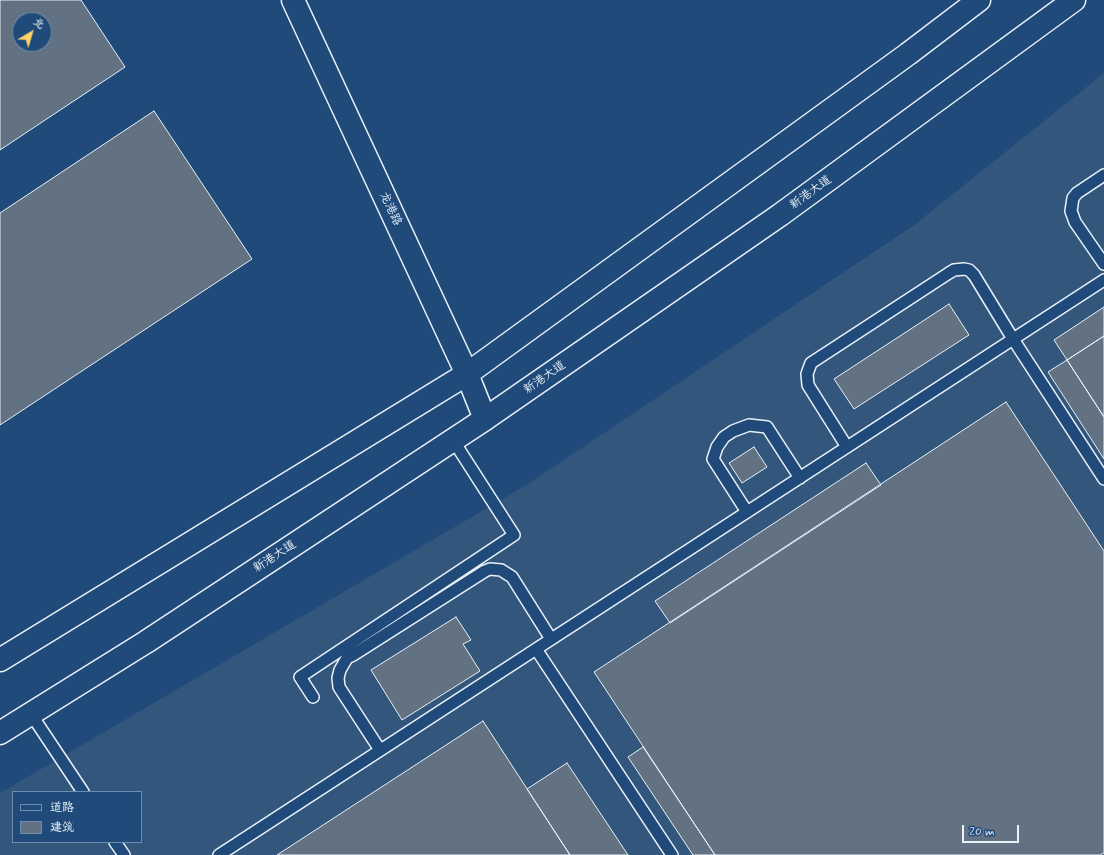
<!DOCTYPE html>
<meta charset="utf-8">
<style>
body{margin:0}
#map{position:relative;width:1104px;height:855px;overflow:hidden;background:#1f4a7a;font-family:Mynerve,"LXGW WenKai TC",sans-serif}
canvas{display:block}
.legend{position:absolute;left:12px;top:791px;width:130px;height:52px;box-sizing:border-box;background:#1f4a7a;border:1px solid #6f8dac;margin:0;padding:5px 7px;list-style:none;font-size:12px;color:#e8f1f8}
.legend li{display:flex;align-items:center;gap:8px;height:20px}
.legend b{width:20px;border:1px solid #6f8dac}
.north{position:absolute;left:12px;top:12px;width:40px;height:40px;box-sizing:border-box;background:#1f4a7a;border:1px solid #6f8dac;border-radius:50%;rotate:38deg;font-size:11px;font-weight:700;line-height:16px;text-align:center;color:#e8f1f8}
.north::after{content:'';display:block;margin:auto;width:14px;height:18px;background:#ffd166;clip-path:polygon(50% 0,100% 100%,50% 72%,0 100%)}
.scale{position:absolute;left:962px;top:825px;width:57px;height:18px;box-sizing:border-box;border:2px solid #e8f1f8;border-top:0;padding-left:5px;font-size:12px;line-height:14px;white-space:nowrap;color:#e8f1f8;-webkit-text-stroke:3px #1f4a7a;paint-order:stroke}
</style>
<div id="map">
<canvas width="1104" height="855"></canvas>
<ul class="legend">
<li><b style="height:5px;background:#1f4a7a"></b>道路</li>
<li><b style="height:11px;background:#637282"></b>建筑</li>
</ul>
<div class="north">北</div>
<div class="scale">20 m</div>
</div>
<script>
const c = document.querySelector('canvas').getContext('2d');
c.lineJoin = 'round';
function fillPath(path, color) { c.fillStyle = color; c.fill(path, 'evenodd'); }
const shape = rows => new Path2D(rows.map(r => 'M' + r).join(''));
function strokePath(path, color, width, dash) { c.strokeStyle = color; c.lineWidth = width; c.lineCap = dash ? 'butt' : 'round'; c.setLineDash(dash || []); c.stroke(path); }
function drawText(font, color, halo, rows, align = 'center') {
  c.font = font + ' Mynerve,"LXGW WenKai TC",sans-serif'; c.lineWidth = 4; c.setLineDash([]); c.textBaseline = 'middle'; c.strokeStyle = halo; c.fillStyle = color; for (const [text, x, y, turn = 0] of rows) {
    c.save(); c.translate(x, y); c.rotate((+turn || 0) * Math.PI / 180); c.textAlign = isNaN(turn) ? turn : align; if (halo) c.strokeText(text, 0, 0); c.fillText(text, 0, 0); c.restore();
  }
}
const built = shape([
 [1104,73,1104,855,0,855,0,793,528,484,914,225],
 [13,792,141,792,141,842,13,842]
]);
const building = shape([
 [0,0,81,0,125,67,0,150,0,0],
 [20,20,44,20,44,44,20,44,20,20],
 [154,111,252,259,0,425,0,213,154,111],
 [949,304,969,335,854,409,834,379,949,304],
 [1104,307,1104,336,1067,360,1054,340,1104,307],
 [1104,336,1104,417,1067,360,1104,336],
 [1067,360,1104,417,1104,459,1048,372,1067,360],
 [1006,402,1104,551,1104,853,1100,855,715,855,594,672,1006,402],
 [754,447,767,467,742,483,729,463,754,447],
 [866,463,881,485,670,623,655,601,866,463],
 [456,617,471,640,463,644,480,671,402,720,371,670,456,617],
 [483,721,570,855,277,855,483,721],
 [643,747,715,855,693,855,628,757,643,747],
 [567,763,628,855,570,855,527,789,567,763]
]);
const service = shape([
 [1104,175,1077,193,1073,198,1071,211,1075,222,1104,264],
 [847,447,808,385,807,374,811,363,949,273,954,270,964,269,969,270,974,275,1013,339,1104,479],
 [747,512,713,459,717,447,724,437,733,431,749,425,767,427,800,478],
 [536,649,672,855],
 [313,697,300,677,514,535,453,440],
 [31,714,83,792],
 [380,750,339,687,338,678,340,670,347,658,353,655,485,571,490,569,501,570,512,577,551,639],
 [115,842,124,855],
 [219,855,1104,280]
]);
const tertiary = shape([
 [293,0,467,374,485,419]
]);
const secondary = shape([
 [0,660,467,374,908,54,979,0],
 [0,733,146,642,485,419,780,215,1074,0]
]);
const streetNames = [
 ["新港大道",811,193,-36],
 ["龙港路",390,209,65],
 ["新港大道",545,378,-35],
 ["新港大道",275,557,-33]
];
fillPath(built, '#33567c');
fillPath(building, '#637282');
strokePath(building, '#e8f1f8', 1);
strokePath(service, '#e8f1f8', 14);
strokePath(tertiary, '#e8f1f8', 25);
strokePath(secondary, '#e8f1f8', 25);
strokePath(service, '#1f4a7a', 11);
strokePath(tertiary, '#1f4a7a', 22);
strokePath(secondary, '#1f4a7a', 22);
drawText('12px', '#e8f1f8', '#1f4a7a', streetNames);
</script>
